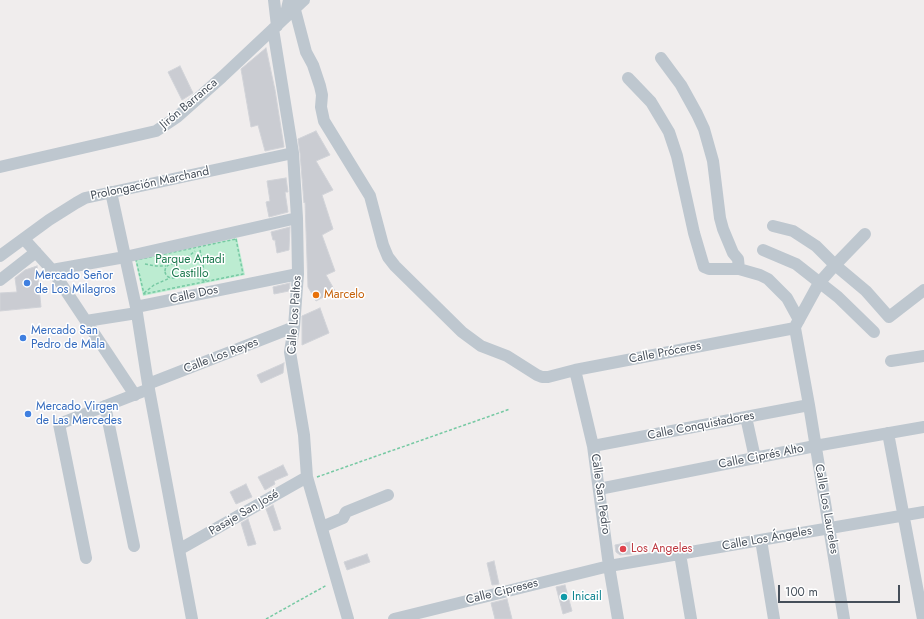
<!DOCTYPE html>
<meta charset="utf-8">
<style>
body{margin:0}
#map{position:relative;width:924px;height:619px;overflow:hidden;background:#f0eded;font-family:Jost,sans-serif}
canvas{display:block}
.scale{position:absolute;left:778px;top:585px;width:122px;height:18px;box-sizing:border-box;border:2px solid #464f5a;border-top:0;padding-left:5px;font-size:12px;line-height:14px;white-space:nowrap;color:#464f5a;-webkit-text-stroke:3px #fff;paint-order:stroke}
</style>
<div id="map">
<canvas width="924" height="619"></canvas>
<div class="scale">100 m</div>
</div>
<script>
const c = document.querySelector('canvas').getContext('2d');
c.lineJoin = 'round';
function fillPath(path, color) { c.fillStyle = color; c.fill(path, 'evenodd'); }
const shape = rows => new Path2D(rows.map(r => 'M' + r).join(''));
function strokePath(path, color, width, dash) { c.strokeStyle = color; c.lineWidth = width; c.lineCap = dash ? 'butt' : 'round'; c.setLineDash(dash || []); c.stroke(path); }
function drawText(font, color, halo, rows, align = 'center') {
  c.font = font + ' Jost,sans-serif'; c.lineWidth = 3; c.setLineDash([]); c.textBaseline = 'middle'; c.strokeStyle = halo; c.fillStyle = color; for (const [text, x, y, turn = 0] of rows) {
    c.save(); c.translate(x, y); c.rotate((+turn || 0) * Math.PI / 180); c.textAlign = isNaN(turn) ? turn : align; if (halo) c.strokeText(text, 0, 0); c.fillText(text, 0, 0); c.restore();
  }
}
const green = shape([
 [237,238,245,275,143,296,135,259]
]);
const building = shape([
 [266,48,275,90,284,147,265,151,258,125,251,127,241,69,266,48],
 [180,66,193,93,182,100,168,72,180,66],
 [316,131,330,155,316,161,333,190,322,195,333,229,322,235,335,271,326,275,335,291,316,301,308,287,305,202,304,203,300,153,298,139,316,131],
 [286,178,288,192,285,192,288,212,269,217,266,202,270,201,267,181,286,178],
 [290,227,289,250,277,253,275,240,273,240,271,232,290,227],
 [37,266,41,307,0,311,0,293,17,292,15,278,25,270,37,266],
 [290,283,289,291,274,294,273,287,290,283],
 [320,308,329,333,302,345,302,316,320,308],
 [284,363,283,373,261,383,257,375,284,363],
 [283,465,288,475,274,481,275,484,265,490,258,477,283,465],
 [246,484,252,497,236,504,230,492,246,484],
 [273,505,281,529,274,531,266,509,273,505],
 [248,519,256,544,248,546,241,523,248,519],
 [630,542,632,554,620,555,616,552,615,545,630,542],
 [367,554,370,562,347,570,344,562,367,554],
 [494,561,499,584,492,585,487,563,494,561],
 [565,585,572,611,563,614,556,587,565,585],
 [507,599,512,619,495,619,491,603,507,599]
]);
const path = shape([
 [236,239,243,274,144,294,136,260,236,239],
 [200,250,206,281],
 [145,264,156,266,166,266],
 '165 271a7 7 0 1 1 14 0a7 7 0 1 1-14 0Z',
 [174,265,183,261,195,251],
 [177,276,193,277,206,281],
 [144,293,154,285,170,278],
 [317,477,510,409],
 [266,619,327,585]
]);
const minor = shape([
 [274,0,277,26],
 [295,10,306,52,313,65,320,86,322,95,321,107,324,121,370,196,383,245,388,257,395,266,462,332,481,346,507,356,537,375,542,377,548,377,575,370,795,328],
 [285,18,289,0],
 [273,29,293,153,297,218,298,274,294,327,290,352,304,435,307,477,348,619],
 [661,58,681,85,697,114,704,129,713,161,720,218,723,229,733,253,738,259,739,269],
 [628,78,651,102,669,132,677,156,694,233,704,267,709,269,739,269,760,275,768,279,787,298,799,320],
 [0,167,156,131,177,117,222,77,304,0],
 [111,192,136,307,148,384,192,619],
 [773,226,793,231,816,246,835,265,866,291,889,317,924,290],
 [24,239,52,270,135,395],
 [763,250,796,264,838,297,874,332],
 [0,256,49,220,76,203,85,198,293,153],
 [52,270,125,257,297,218],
 [0,280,36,252],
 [136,307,298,274],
 [86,321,137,313],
 [796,325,819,283,835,265,865,234],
 [795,328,809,405,844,619],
 [891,361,924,356],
 [575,370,593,446,609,566,618,619],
 [148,384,294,327],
 [105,406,134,546],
 [746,417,755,458],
 [888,433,923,619],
 [593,446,809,405],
 [599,489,815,446,924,427],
 [322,527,343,518,346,512,388,495],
 [761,540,774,619],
 [180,549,307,477],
 [680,554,691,619],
 [86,558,59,424,149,389],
 [394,619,609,566,924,512]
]);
const markers = [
 [27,283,4,"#3f7fe0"],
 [316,295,4,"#e8710a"],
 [23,338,4,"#3f7fe0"],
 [28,414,4,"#3f7fe0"],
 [623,549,4,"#e0444e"],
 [564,597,4,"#0f9aa8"]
];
const streetNames = [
 ["Jirón Barranca",189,104,-40],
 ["Prolongación Marchand",150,184,-12],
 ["Calle Dos",194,295,-12],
 ["Calle Los Paltos",295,315,-86],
 ["Calle Próceres",665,353,-11],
 ["Calle Los Reyes",221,356,-21],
 ["Calle Conquistadores",701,426,-11],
 ["Calle Ciprés Alto",761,457,-11],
 ["Calle San Pedro",600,494,82],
 ["Calle Los Laureles",826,509,80],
 ["Pasaje San José",244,513,-30],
 ["Calle Los Ángeles",767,539,-10],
 ["Calle Cipreses",502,592,-14]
];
const parkNames = [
 ["Parque Artadi",190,260],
 ["Castillo",190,274]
];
const shopNames = [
 ["Mercado Señor",35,276],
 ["de Los Milagros",35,290],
 ["Mercado San",31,331],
 ["Pedro de Mala",31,345],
 ["Mercado Virgen",36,407],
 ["de Las Mercedes",36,421]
];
const foodNames = [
 ["Marcelo",324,295]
];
const healthNames = [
 ["Los Angeles",631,549]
];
const cultureNames = [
 ["Inicail",572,597]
];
fillPath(green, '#bcecd1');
fillPath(building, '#caccd2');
strokePath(building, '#d1d3d8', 1);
strokePath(path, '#76c9a3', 1.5, [3, 2]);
strokePath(minor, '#bec7cf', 12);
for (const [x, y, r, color] of markers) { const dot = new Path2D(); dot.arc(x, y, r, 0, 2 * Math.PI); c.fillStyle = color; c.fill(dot); strokePath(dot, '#fff', 1.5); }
drawText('12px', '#464f5a', '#fff', streetNames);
drawText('12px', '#1a784d', '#fff', parkNames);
drawText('12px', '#366cbe', '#fff', shopNames, 'left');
drawText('12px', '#c56008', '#fff', foodNames, 'left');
drawText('12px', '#be3a42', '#fff', healthNames, 'left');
drawText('12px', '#0d838f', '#fff', cultureNames, 'left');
</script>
